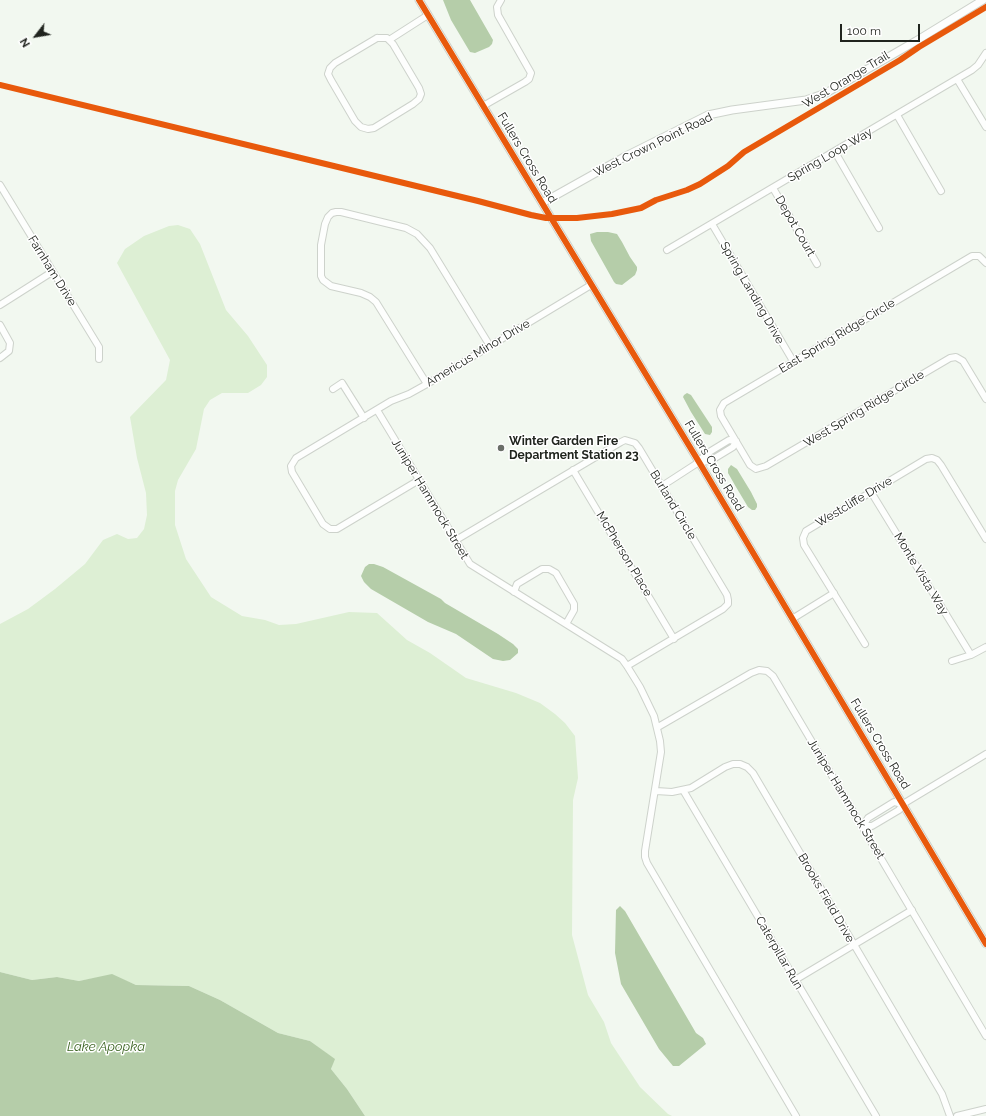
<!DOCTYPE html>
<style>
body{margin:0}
#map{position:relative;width:986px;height:1116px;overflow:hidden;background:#f2f8f0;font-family:Raleway,sans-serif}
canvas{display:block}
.north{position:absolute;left:16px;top:16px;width:40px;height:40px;-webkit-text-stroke:3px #fff;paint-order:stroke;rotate:239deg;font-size:11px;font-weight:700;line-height:16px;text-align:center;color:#20241e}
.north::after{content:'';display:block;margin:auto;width:14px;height:18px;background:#20241e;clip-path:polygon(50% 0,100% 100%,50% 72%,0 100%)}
.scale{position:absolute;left:840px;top:24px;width:80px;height:18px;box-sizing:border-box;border:2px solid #20241e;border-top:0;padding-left:5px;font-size:12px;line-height:14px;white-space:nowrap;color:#20241e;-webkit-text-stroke:3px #fff;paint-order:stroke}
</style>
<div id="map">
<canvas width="986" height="1116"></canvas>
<div class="north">N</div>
<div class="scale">100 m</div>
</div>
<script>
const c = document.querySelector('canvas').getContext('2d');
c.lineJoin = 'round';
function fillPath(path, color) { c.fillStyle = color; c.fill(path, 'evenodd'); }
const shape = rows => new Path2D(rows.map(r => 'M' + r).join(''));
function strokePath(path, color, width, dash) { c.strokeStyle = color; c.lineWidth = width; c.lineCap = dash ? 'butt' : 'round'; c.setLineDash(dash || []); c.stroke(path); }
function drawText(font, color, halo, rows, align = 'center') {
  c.font = font + ' Raleway,sans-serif'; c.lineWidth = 3; c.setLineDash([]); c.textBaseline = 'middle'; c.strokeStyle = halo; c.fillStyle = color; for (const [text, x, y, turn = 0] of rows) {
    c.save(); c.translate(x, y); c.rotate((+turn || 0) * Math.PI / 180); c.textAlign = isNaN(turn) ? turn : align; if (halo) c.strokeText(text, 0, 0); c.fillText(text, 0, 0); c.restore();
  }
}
const green = shape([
 [178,225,190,229,200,244,226,310,248,336,267,365,267,377,261,385,248,393,222,393,210,400,204,409,196,449,178,480,175,491,175,525,186,559,211,597,242,616,265,620,279,625,296,624,349,612,377,613,407,640,430,653,466,678,516,693,540,703,555,714,565,723,575,736,578,778,573,800,572,935,588,995,604,1022,611,1043,640,1087,668,1114,672,1116,365,1116,347,1089,331,1069,334,1059,310,1041,278,1033,220,1000,189,986,136,985,112,975,79,981,57,977,32,980,0,972,0,624,28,609,55,589,85,564,103,540,117,534,128,539,137,538,144,529,147,515,146,493,137,458,130,417,166,380,170,360,117,263,125,249,144,236,169,226]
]);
const water = shape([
 [443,0,470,0,493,40,492,44,489,47,475,53,470,52,451,20],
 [597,232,608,232,617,234,622,242,630,257,637,267,637,270,635,275,622,285,616,284,614,282,591,241,590,234],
 [687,393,691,395,712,427,712,432,710,435,705,434,691,412,683,397,684,395],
 [731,465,737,469,751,492,757,504,757,507,755,510,752,510,748,507,736,487,728,473,728,469],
 [369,564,374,564,383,567,441,599,445,603,498,634,513,644,518,649,518,653,510,660,503,661,493,659,456,634,428,622,371,589,364,582,361,576,365,567],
 [620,906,625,911,696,1033,703,1038,706,1044,679,1066,673,1066,659,1049,621,984,615,953,616,910],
 [0,972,32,980,57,977,79,981,112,974,136,985,189,986,220,1000,278,1033,310,1041,335,1059,331,1069,347,1089,365,1116,0,1116]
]);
const minor = shape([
 [377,38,387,38,393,44,419,88,421,94,419,99,413,104,374,128,368,129,361,127,355,121,331,80,328,74,330,68,335,63,377,38],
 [389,40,428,15],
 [957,79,986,127],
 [483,106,525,82,529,79,531,73,498,15,497,7,501,0],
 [897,115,941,191],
 [835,152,879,228],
 [0,185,99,347,99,359],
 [773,188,817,264],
 [712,224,793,361],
 [667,250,972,70,978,65,986,53],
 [986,263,979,256,972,256,724,403,720,410,721,416,750,465,756,469,766,466,950,358,956,357,963,361,986,399],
 [0,305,52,272],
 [0,325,10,343,9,351,0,358],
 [427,384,376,302,370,297,361,293,331,286,323,280,321,276,321,245,325,224,328,217,332,213,336,212,341,212,406,228,417,234,430,248,490,346],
 [333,389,342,383,364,418],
 [377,410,470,564,622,659,627,666,640,687,654,716,660,741,661,752,645,851,645,857,647,863,796,1116],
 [699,462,710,461,733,447,736,441],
 [573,470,674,639],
 [419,480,337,529,330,529,323,524,292,472,291,466,296,458,391,401,409,394,427,384,591,285],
 [662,486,699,462,706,454,729,440,736,441],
 [871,492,971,655],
 [456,540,621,442,625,440,635,443,639,448,727,595,728,600,728,604,723,609,627,666],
 [514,592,517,584,542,569,549,569,556,573,574,604,574,610,566,624],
 [792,619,834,593],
 [865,644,804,545,803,538,806,531,926,459,932,458,937,460,941,465,986,539],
 [952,661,971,655,986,647],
 [658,727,751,673,759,670,767,671,773,676,986,1036],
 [683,790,876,1116],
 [656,791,672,792,691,788,725,767,733,764,740,764,747,767,753,773,942,1094,950,1116],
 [903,804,894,802,868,818,863,826,872,826,899,810,903,804,986,754],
 [795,980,912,910],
 [957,1116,986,1109]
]);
const tertiary = shape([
 [419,0,699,462,986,944],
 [542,203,626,156,708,115,732,110,806,100,826,93,916,41,983,0]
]);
const cycleway = shape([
 [419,0,699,462,986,944],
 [0,85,478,201,531,215,546,218,577,218,612,214,641,208,656,200,687,190,700,184,728,166,744,152,900,60,919,47,986,7]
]);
const markers = [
 [501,448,4,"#6a6e68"]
];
const streetNames = [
 ["West Orange Trail",846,80,-31],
 ["West Crown Point Road",653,145,-26],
 ["Spring Loop Way",830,155,-30],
 ["Fullers Cross Road",527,158,59],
 ["Depot Court",795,226,60],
 ["Farnham Drive",52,271,58],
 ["Spring Landing Drive",752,293,60],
 ["East Spring Ridge Circle",837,336,-31],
 ["Americus Minor Drive",478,353,-31],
 ["West Spring Ridge Circle",864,409,-31],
 ["Fullers Cross Road",714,466,59],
 ["Juniper Hammock Street",430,499,59],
 ["Westcliffe Drive",854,502,-31],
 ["Burland Circle",673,505,59],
 ["McPherson Place",624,554,59],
 ["Monte Vista Way",921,574,59],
 ["Fullers Cross Road",880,744,59],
 ["Juniper Hammock Street",846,799,59],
 ["Brooks Field Drive",826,898,60],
 ["Caterpillar Run",779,953,60]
];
const poiNames = [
 ["Winter Garden Fire",509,441],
 ["Department Station 23",509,455]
];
const waterNames = [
 ["Lake Apopka",106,1047]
];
fillPath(green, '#ddefd4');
fillPath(water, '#b5cda9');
strokePath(minor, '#cdd2cb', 8);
strokePath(tertiary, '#cdd2cb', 9);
strokePath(minor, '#fdfefd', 6);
strokePath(tertiary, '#fdfefd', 7);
strokePath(cycleway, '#e8590c', 6);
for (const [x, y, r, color] of markers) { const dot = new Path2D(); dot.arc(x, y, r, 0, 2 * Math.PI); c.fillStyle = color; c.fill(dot); strokePath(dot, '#fff', 1.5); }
drawText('12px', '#20241e', '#fff', streetNames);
drawText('bold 12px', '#20241e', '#fff', poiNames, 'left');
drawText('italic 13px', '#39621f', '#fff', waterNames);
</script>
